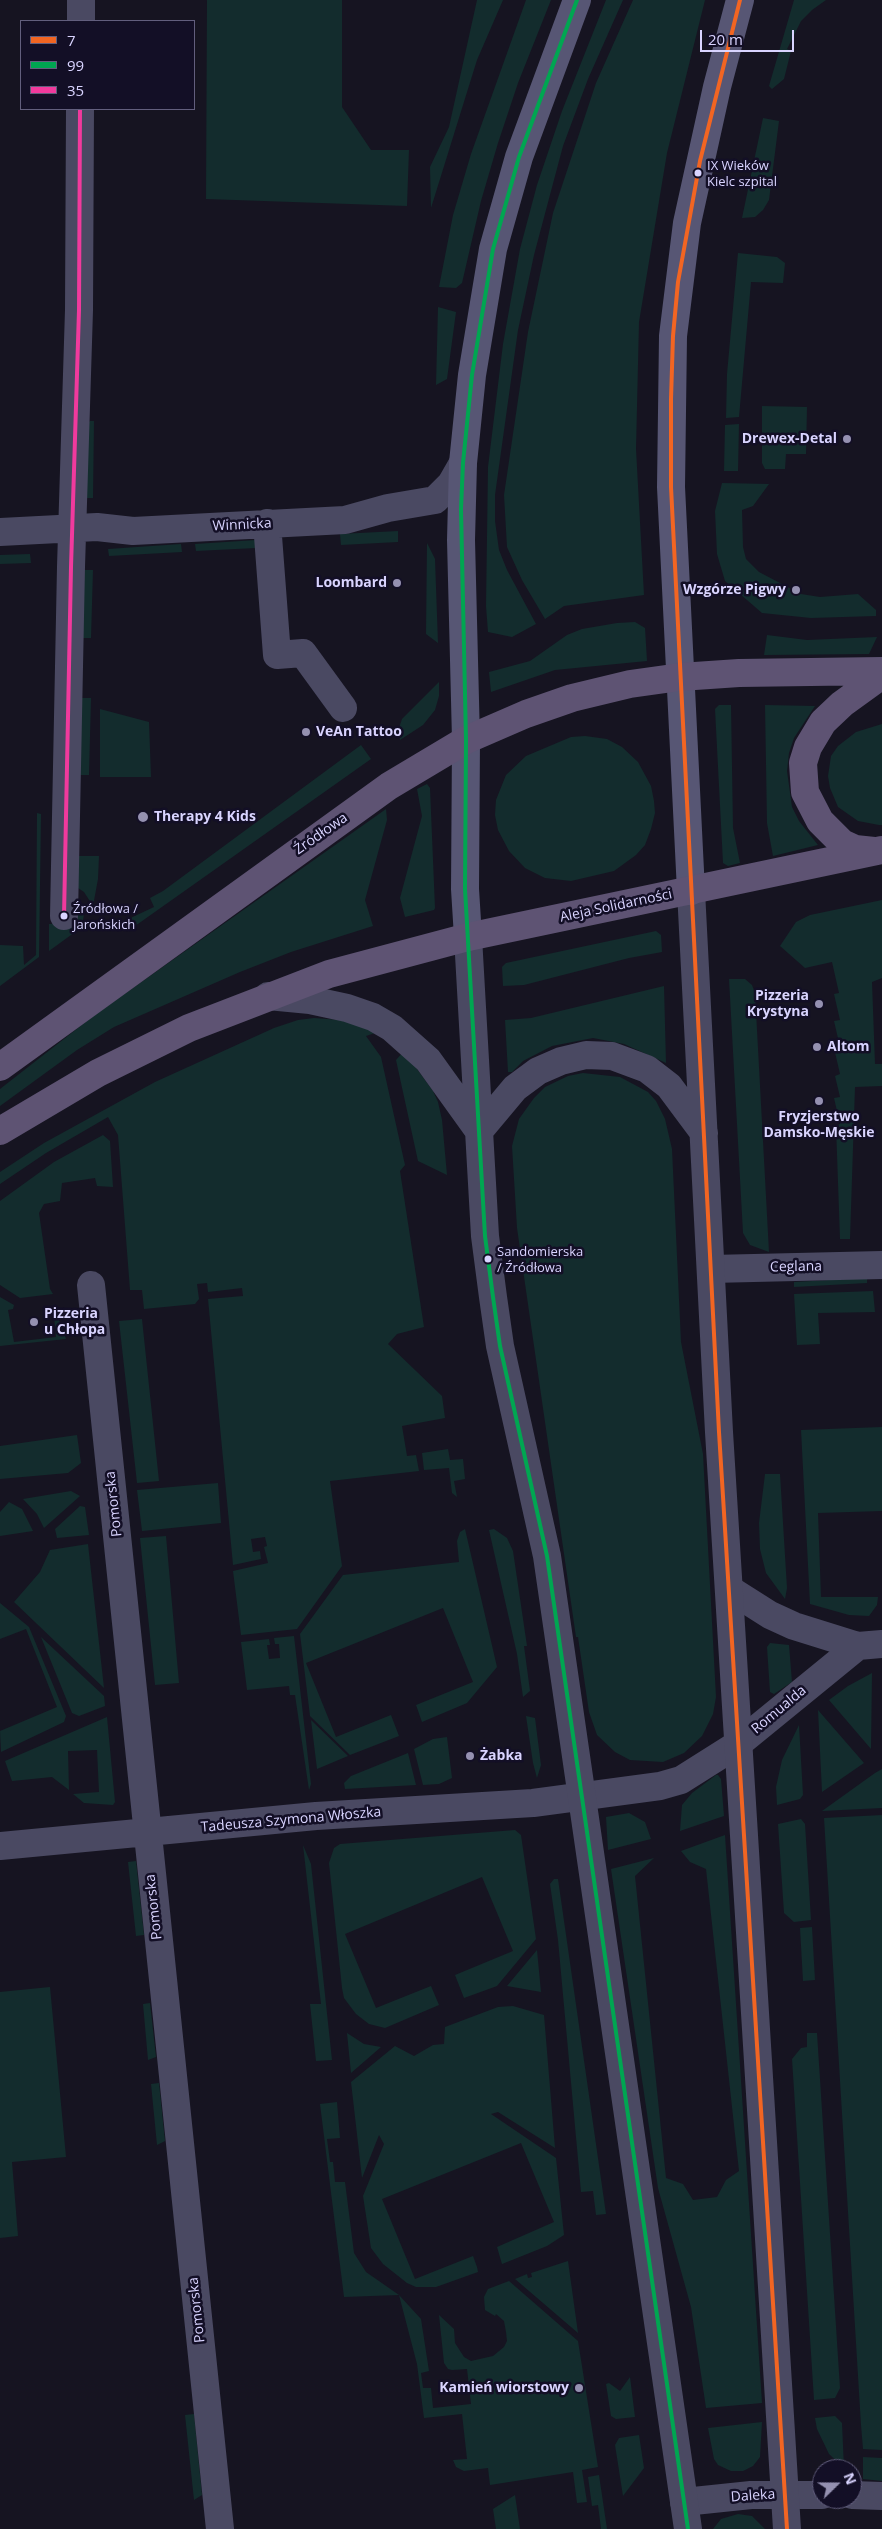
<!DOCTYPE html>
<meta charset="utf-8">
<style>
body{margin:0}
#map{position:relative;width:882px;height:2529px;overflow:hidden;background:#161421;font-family:"Open Sans",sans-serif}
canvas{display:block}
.legend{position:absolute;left:20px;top:20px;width:175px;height:90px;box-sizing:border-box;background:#130f26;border:1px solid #625e7d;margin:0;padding:6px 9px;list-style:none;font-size:15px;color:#d9d4ff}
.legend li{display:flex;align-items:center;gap:10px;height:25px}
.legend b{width:25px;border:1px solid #625e7d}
.north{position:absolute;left:812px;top:2459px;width:50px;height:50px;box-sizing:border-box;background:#130f26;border:1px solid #625e7d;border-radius:50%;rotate:68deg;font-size:14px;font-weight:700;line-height:20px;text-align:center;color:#d9d4ff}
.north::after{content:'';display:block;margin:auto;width:18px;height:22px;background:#9591b1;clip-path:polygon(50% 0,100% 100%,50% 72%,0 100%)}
.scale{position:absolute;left:700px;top:30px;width:94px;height:22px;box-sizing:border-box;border:2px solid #d9d4ff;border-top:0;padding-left:6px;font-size:15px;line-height:18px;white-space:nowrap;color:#d9d4ff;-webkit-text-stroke:4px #130f26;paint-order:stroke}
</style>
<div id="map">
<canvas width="882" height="2529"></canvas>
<ul class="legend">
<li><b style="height:6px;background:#f26522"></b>7</li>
<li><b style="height:6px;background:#00a651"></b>99</li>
<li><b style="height:6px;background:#f13a9d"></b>35</li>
</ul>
<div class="north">N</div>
<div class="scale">20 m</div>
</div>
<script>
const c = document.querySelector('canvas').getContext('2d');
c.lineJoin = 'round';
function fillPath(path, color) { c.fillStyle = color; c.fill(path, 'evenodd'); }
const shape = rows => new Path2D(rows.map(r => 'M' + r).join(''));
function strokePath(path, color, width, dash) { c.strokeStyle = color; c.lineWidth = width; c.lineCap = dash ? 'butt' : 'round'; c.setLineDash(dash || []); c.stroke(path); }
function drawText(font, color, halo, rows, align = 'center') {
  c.font = font + ' "Open Sans",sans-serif'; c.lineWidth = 5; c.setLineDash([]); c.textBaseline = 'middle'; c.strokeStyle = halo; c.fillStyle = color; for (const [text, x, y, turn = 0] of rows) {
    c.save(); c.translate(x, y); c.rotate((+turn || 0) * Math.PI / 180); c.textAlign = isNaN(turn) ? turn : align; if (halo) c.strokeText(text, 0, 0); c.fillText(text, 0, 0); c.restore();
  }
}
const green = shape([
 [207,0,342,0,342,107,371,150,409,150,407,206,206,199],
 [477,0,503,0,477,60,431,208,430,167,449,127],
 [526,0,551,0,518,83,498,143,481,201,462,283,456,288,439,287,453,215,471,154],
 [606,0,623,0,588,79,563,146,534,255,518,330,495,495,495,521,499,550,507,570,536,624,512,637,488,632,486,606,488,467,503,344,520,249,537,185,562,111],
 [633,0,705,0,667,153,639,322,636,449,644,595,564,606,545,619,522,580,507,547,504,495,528,332,553,213,596,83],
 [794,0,826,0,812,10,801,21,787,49,791,51,784,79,772,89,769,86],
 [763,118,779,121,769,200,763,210,755,217,742,218],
 [738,253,777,257,785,263,783,283,751,282,739,417,726,418,727,374],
 [438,307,456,312,447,379,436,385],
 [762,406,807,407,806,454,786,454,785,469,765,469,762,463],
 [90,421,94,421,93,498,87,498,84,495,84,427],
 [739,424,738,471,724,471,725,425],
 [722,483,769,484,753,506,742,510,743,547,746,559,759,572,801,594,820,597,858,594,876,610,876,616,811,618,762,613,725,581,717,554,715,511],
 [398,531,398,542,341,545,340,534],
 [256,540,256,548,196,551,195,544],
 [427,543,435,559,438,643,426,634],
 [181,544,182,552,109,556,108,549],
 [30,554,31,563,0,564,0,555],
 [83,570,93,570,91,638,81,638],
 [635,622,645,628,647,661,555,670,491,692,489,672,530,661,567,635,582,629,617,623],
 [767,635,807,640,877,637,869,654,764,655],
 [439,682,439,696,435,710,423,725,400,740,398,731,402,719],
 [81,698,91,698,89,775,80,775],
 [719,705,731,705,733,828,740,863,728,866,723,863,715,709],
 [765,705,815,706,794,738,789,753,787,771,792,807,799,821,818,845,773,856,767,823],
 [100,709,149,722,151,777,100,777],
 [882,724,882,825,879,825,858,821,838,807,830,788,828,776,831,756,838,746,856,732],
 [585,736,607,739,622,747,638,762,651,786,654,801,655,813,651,829,645,845,636,855,614,871,571,881,545,878,525,868,509,851,498,830,495,815,496,800,506,775,526,756,571,737],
 [361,745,371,759,128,931,122,922,154,907,150,898,163,891],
 [427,784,430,788,435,908,434,910,405,917,400,898,422,816,417,789],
 [386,809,387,820,365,900,373,926,291,952,240,972,114,1027,77,1050,0,1106,0,1089,92,1017],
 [37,813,41,814,39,957,0,986,0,945,23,946,24,965,36,955],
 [78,856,99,856,98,879,93,906,84,892,78,888],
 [882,900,882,978,872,982,875,1064,882,1064,882,1086,855,1087,850,1239,840,1239,836,1126,840,1124,834,1098,840,1097,835,1076,840,1074,834,1048,840,1047,834,1021,840,1020,834,994,839,993,832,962,805,968,780,946,796,922,810,915],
 [78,904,84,914,82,927,49,951,49,924,78,922],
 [656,931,661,935,662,952,629,958,524,985,503,986,502,967,506,963],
 [729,979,745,979,752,985,755,993,769,1252,750,1245,743,1233],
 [664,986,666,1063,624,1044,593,1038,552,1046,523,1061,512,1072,508,1072,505,1020,531,1018],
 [314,1018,341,1020,362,1025,375,1033,366,1036,381,1057,405,1165,400,1171,424,1327,397,1334,388,1344,442,1396,445,1418,402,1426,407,1456,416,1455,419,1471,330,1481,342,1566,297,1629,241,1635,233,1571,268,1563,264,1547,267,1546,265,1537,251,1539,253,1552,260,1551,261,1559,233,1565,208,1299,243,1296,242,1288,208,1292,207,1283,197,1284,199,1299,195,1304,144,1309,142,1290,130,1290,118,1135,108,1117,46,1153,0,1184,0,1172,44,1143,155,1082,274,1028,298,1020],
 [404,1051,433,1091,438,1102,442,1120,447,1175,418,1161,396,1060],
 [583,1073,620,1077,648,1092,656,1101,665,1119,672,1149,681,1342,703,1454,716,1697,713,1714,702,1736,684,1753,663,1762,630,1760,615,1752,597,1735,589,1712,578,1637,576,1637,517,1228,512,1146,519,1119,534,1098,545,1087,568,1076],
 [103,1135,110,1141,113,1187,97,1186,95,1178,62,1183,60,1201,44,1204,39,1213,50,1289,53,1294,20,1298,0,1285,0,1201,54,1162],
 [867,1278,867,1283,794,1287,794,1282],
 [873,1291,875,1312,818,1313,820,1344,797,1345,794,1294],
 [0,1297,14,1305,13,1309,8,1310,14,1342,56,1337,53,1304,66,1339,0,1346],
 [142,1319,159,1481,137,1483,119,1321],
 [882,1427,882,1511,818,1513,821,1597,878,1597,877,1605,869,1616,849,1615,810,1604,801,1430],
 [77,1435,81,1463,68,1473,0,1479,0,1446],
 [448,1449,450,1460,463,1459,465,1479,454,1481,457,1497,452,1493,449,1468,424,1470,422,1453],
 [765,1474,780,1474,787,1588,785,1599,766,1573,760,1549,759,1523],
 [218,1483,221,1523,142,1531,137,1490],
 [71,1491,80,1496,44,1528,37,1514,23,1499],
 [9,1502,22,1509,33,1531,0,1536,0,1512],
 [80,1506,85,1507,89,1535,57,1538,55,1529],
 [465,1529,497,1667,467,1703,422,1722,416,1705,473,1682,443,1608,306,1663,336,1737,391,1715,399,1736,350,1755,310,1716,300,1634,343,1575,459,1562,457,1541,460,1532],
 [494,1529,507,1538,513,1551,527,1646,524,1646,530,1691,523,1697,517,1654,489,1530],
 [166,1536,179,1683,155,1685,140,1538],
 [88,1544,104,1688,14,1602,40,1572,50,1550],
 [0,1603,29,1627,66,1716,64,1722,1,1752,0,1731,57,1707,26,1629,0,1639],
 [294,1636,311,1784,309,1790,295,1695,290,1695,289,1686,247,1690,241,1642,269,1639,270,1645,267,1645,269,1659,280,1658,279,1644,275,1644,274,1638],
 [41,1637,104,1696,105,1706,79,1716,72,1713],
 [770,1643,789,1645,792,1682,774,1694,770,1692,767,1647],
 [872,1673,871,1749,829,1700,848,1686],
 [818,1710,864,1763,822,1792],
 [526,1716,535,1718,541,1765,537,1778,533,1763],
 [107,1717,115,1802,113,1805,84,1803,73,1794,99,1792,97,1750,68,1751,69,1790,52,1777,12,1781,5,1761],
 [311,1720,348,1756,317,1769],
 [799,1725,803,1795,800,1799,777,1805,776,1787,782,1760],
 [447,1737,452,1778,439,1784,423,1785,414,1749,433,1739],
 [408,1753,416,1785,345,1789,344,1783,351,1776],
 [882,1769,882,1808,822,1811,875,1773],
 [716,1775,718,1775,721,1779,724,1816,680,1831,682,1805,692,1793],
 [629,1813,645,1822,651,1839,608,1850,606,1817],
 [882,1815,882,2450,863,2449,861,2425,824,1818],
 [801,1819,805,1824,811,1920,794,1922,784,1913,778,1824],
 [515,1830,521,1835,536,1939,497,1986,464,1998,455,1975,513,1951,482,1877,345,1934,376,2008,431,1986,439,2005,385,2028,369,2024,356,2014,344,1998,342,1988,329,1863,334,1848,340,1844],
 [725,1835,762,2403,706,2408,691,2307,658,2188,611,1869,654,1858,635,1876,666,2178,683,2184,693,2200,717,2197,726,2180,739,2171,706,1869,690,1862,681,1851],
 [303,1845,311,1864,332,2060,316,2061,310,2004,321,2004],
 [136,1861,144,1935,136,1936,128,1862],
 [554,1879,558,1879,606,2214,596,2215,593,2191,581,2192,558,1940,550,1884],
 [812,1927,815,1980,803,1981,800,1928],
 [537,1950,541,1992,507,1986],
 [50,1987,66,2157,12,2162,18,2236,0,2238,0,1992],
 [150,2003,156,2057,148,2060,143,2004],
 [513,2006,544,2015,555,2148,498,2112,491,2114,556,2158,564,2235,547,2246,502,2264,497,2247,554,2222,521,2143,382,2199,415,2279,473,2256,477,2267,478,2272,436,2287,416,2287,407,2283,383,2264,371,2248,363,2196,384,2144,379,2135,362,2178,351,2082,395,2046,414,2056,433,2045,444,2044,445,2027,498,2007],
 [347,2033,364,2044,381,2047,351,2073],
 [807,2033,817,2033,840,2388,835,2398,814,2400,792,2059,801,2048,807,2047],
 [159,2083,165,2141,157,2145,151,2084],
 [337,2102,340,2138,327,2139,330,2162,333,2162,335,2182,345,2182,354,2253,366,2272,399,2295,421,2319,429,2371,421,2373,423,2388,431,2388,433,2408,471,2404,467,2369,452,2370,448,2369,444,2363,439,2315,454,2329,455,2343,464,2357,471,2361,493,2356,504,2347,507,2341,506,2332,504,2321,496,2314,495,2316,485,2310,484,2297,488,2289,509,2281,578,2341,598,2467,582,2470,587,2502,577,2503,573,2472,490,2485,488,2468,464,2471,456,2467,453,2460,467,2459,462,2414,424,2418,417,2364,399,2295,344,2297,320,2104],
 [568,2261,578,2333,515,2279,527,2274,528,2278,532,2277,531,2273],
 [630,2377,635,2417,616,2419,611,2416,606,2384,609,2383,620,2391],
 [194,2414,202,2495,194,2500,185,2415],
 [835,2416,842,2423,844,2468,829,2454,817,2429,815,2418],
 [762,2422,760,2457,753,2466,743,2471,731,2471,718,2465,714,2459,708,2428],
 [639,2435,644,2468,623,2496,615,2445,619,2438],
 [863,2457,882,2458,882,2481,863,2479],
 [599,2475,607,2529,601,2529,598,2505,592,2506,588,2477],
 [515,2495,520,2529,496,2529,493,2509],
 [738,2514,752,2516,765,2529,713,2529,721,2519]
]);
const minor = shape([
 [81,21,81,0],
 [267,523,277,655,303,653,343,708],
 [0,532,97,527,133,531,345,520,388,508,435,500,451,484,463,463],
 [64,916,71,567,79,310,80,109],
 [711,1269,882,1265],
 [91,1285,220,2529],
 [729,1589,770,1615,794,1626,858,1646,882,1644],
 [0,1846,316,1816,533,1803,660,1786,681,1780,738,1744,858,1646],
 [852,2495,882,2496],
 [684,2502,751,2495,822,2495]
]);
const tertiary = shape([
 [691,891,719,1432,787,2529],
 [468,937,485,1236,493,1297,500,1346,547,1556,688,2529],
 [268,996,310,1000,347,1008,373,1017,392,1028,428,1060,479,1131],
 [479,1131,515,1088,538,1071,561,1061,586,1055,612,1056,647,1069,669,1086,704,1133]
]);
const secondary = shape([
 [691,891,671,487,673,336,687,223,717,87,740,0],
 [468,937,465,889,466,740,461,540,463,463,472,375,493,249,519,157,577,0]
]);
const primary = shape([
 [874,851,855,849,842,843,820,821,805,792,803,763,808,747,823,722,842,704,882,675],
 [0,1067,389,786,466,740,526,714,572,698,630,684,680,677,739,673,882,671],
 [0,1131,98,1073,189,1028,329,974,468,937,882,850]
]);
const bus1 = shape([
 [740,0,700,161,678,282,673,336,671,399,671,487,719,1432,787,2529]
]);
const bus2 = shape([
 [577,0,519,157,493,249,472,375,463,463,461,509,466,740,465,889,485,1236,493,1297,500,1346,547,1556,688,2529]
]);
const bus3 = shape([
 [64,916,71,567,79,310,80,109]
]);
const markers = [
 [698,173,4.5,"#d9d4ff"],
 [847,439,5,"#9591b1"],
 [397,583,5,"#9591b1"],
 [796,590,5,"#9591b1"],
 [306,732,5,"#9591b1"],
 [143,817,6,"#9591b1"],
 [64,916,4.5,"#d9d4ff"],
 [819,1004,5,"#9591b1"],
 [817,1047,5,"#9591b1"],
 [819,1101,5,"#9591b1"],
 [488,1259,4.5,"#d9d4ff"],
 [34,1322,5,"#9591b1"],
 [470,1756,5,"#9591b1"],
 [579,2388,5,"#9591b1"]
];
const busNames = [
 ["IX Wieków",707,166],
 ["Kielc szpital",707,182],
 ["Źródłowa /",73,909],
 ["Jarońskich",73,925],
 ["Sandomierska",497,1252],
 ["/ Źródłowa",497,1268]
];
const poiNames = [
 ["Drewex-Detal",837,439],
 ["Loombard",387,583],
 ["Wzgórze Pigwy",786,590],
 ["VeAn Tattoo",316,732,"left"],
 ["Therapy 4 Kids",154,817,"left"],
 ["Pizzeria",809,996],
 ["Krystyna",809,1012],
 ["Altom",827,1047,"left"],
 ["Fryzjerstwo",819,1117,"center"],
 ["Damsko-Męskie",819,1133,"center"],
 ["Pizzeria",44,1314,"left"],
 ["u Chłopa",44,1330,"left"],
 ["Żabka",480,1756,"left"],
 ["Kamień wiorstowy",569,2388]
];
const streetNames = [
 ["Winnicka",242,525,-3],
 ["Źródłowa",321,834,-35],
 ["Aleja Solidarności",616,906,-12],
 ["Ceglana",796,1267,-1],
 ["Pomorska",114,1504,-96],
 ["Romualda",779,1710,-40],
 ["Tadeusza Szymona Włoszka",291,1820,-5],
 ["Pomorska",154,1907,-96],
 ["Pomorska",197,2310,-96],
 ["Daleka",753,2496,-4]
];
fillPath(green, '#132c2d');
strokePath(minor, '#4a4962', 28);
strokePath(tertiary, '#4a4962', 28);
strokePath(secondary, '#575674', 28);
strokePath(primary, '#5e5373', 28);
strokePath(bus1, '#f26522', 4);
strokePath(bus2, '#00a651', 4);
strokePath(bus3, '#f13a9d', 4);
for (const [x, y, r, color] of markers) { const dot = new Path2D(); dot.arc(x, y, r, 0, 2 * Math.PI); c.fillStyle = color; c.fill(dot); strokePath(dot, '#130f26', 2); }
drawText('13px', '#d9d4ff', '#130f26', busNames, 'left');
drawText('bold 14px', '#d9d4ff', '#130f26', poiNames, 'right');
drawText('14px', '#d9d4ff', '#130f26', streetNames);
</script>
